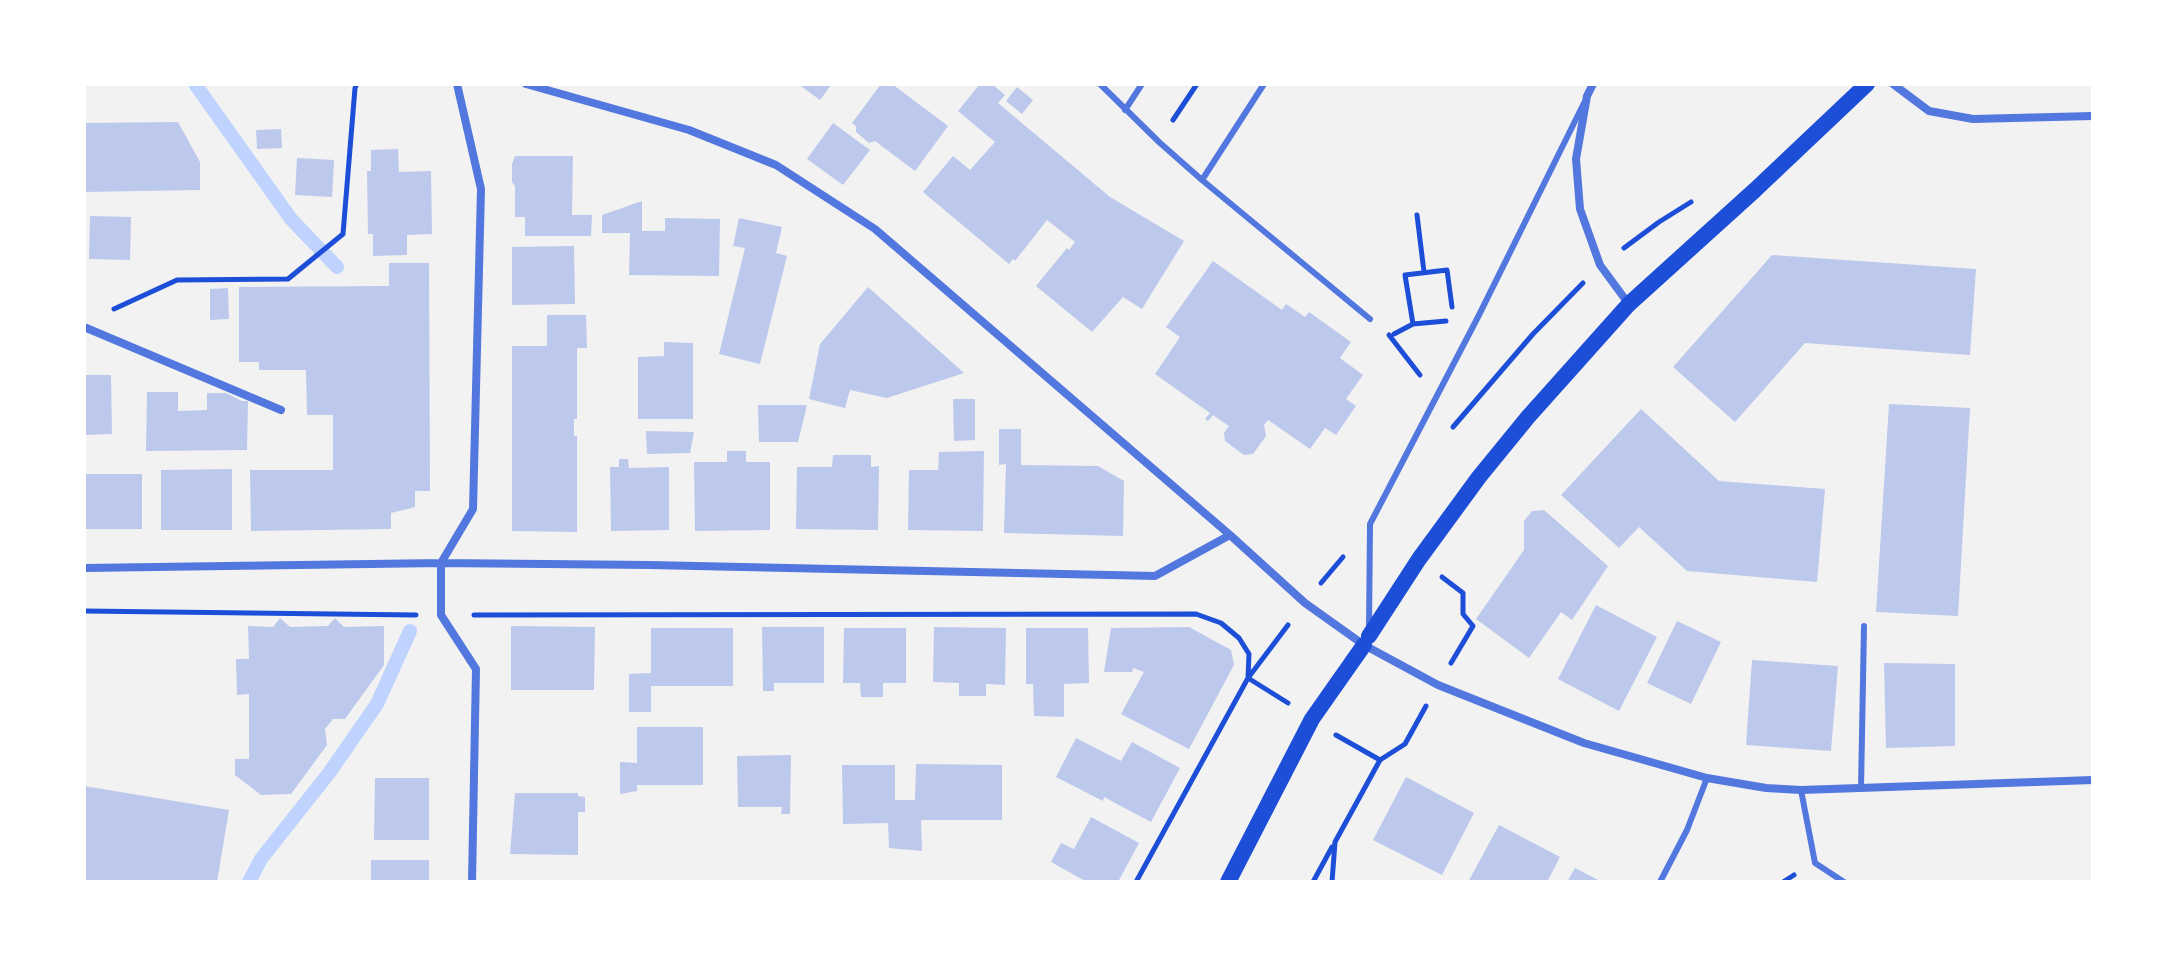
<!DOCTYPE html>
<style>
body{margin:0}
#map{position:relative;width:2177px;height:966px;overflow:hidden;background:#f2f2f2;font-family:Helvetica,sans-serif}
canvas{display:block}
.frame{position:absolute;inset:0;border:86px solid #fff;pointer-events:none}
</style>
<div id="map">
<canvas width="2177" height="966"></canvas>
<div class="frame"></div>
</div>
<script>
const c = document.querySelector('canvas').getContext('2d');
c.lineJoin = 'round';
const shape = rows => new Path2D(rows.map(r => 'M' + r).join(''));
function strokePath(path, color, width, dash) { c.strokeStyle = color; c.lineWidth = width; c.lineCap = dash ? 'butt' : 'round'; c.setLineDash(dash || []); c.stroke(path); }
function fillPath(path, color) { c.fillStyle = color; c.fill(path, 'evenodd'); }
const stream = shape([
 [195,84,291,219,337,267],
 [249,882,261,859,329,773,377,704,410,631]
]);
const building = shape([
 [798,84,832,84,820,100],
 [881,84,892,84,948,126,915,171,875,141,869,143,856,132,856,126,852,123],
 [980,84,992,84,1005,95,998,103,1110,197,1184,241,1142,309,1123,297,1092,332,1036,286,1067,248,1069,250,1075,242,1047,220,1015,261,1013,259,1009,264,923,192,953,156,970,170,995,142,958,111],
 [1017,87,1033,100,1022,114,1006,101],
 [178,122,200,162,200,190,84,192,84,123],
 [833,123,870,150,843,185,807,159],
 [281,129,282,148,257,149,256,130],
 [398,149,399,172,431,171,432,234,407,235,407,255,373,256,373,234,368,234,367,171,371,171,371,150],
 [515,156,573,156,572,215,592,215,591,236,525,236,525,217,515,217,515,186,512,182,512,164],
 [297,158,334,160,332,197,295,195],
 [642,201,642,231,665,231,665,218,720,219,719,276,629,275,630,233,602,233,602,215],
 [90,216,131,217,130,260,89,259],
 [739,218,782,227,776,253,787,256,760,364,719,354,745,248,733,246],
 [574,246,575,304,512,305,512,247],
 [1772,255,1976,269,1970,355,1805,343,1735,422,1673,367],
 [1213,261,1282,310,1286,304,1305,317,1309,312,1351,342,1340,358,1363,375,1346,399,1356,406,1336,435,1325,428,1310,449,1268,420,1264,425,1266,436,1253,454,1244,455,1225,441,1224,433,1229,426,1213,415,1208,421,1205,419,1210,413,1155,374,1180,337,1166,327],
 [389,263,429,263,430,491,415,491,415,507,391,513,391,529,251,531,250,470,333,470,333,415,307,415,306,370,259,370,259,362,239,362,239,287,389,286],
 [868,287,964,373,887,398,850,390,845,408,809,399,820,344],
 [228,288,229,319,210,320,210,289],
 [547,315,586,315,587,348,577,348,577,419,574,419,574,436,577,436,577,532,512,531,512,346,547,346],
 [664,342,693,343,693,419,638,419,638,357,664,356],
 [84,375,111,375,112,434,84,435],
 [147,392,178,392,178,411,207,410,207,393,226,393,242,401,248,401,247,450,146,451],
 [953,399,975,399,975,440,954,441],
 [1889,404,1970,408,1958,616,1876,612],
 [758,405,807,405,798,442,759,442],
 [1641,409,1719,481,1825,489,1817,582,1687,571,1639,527,1619,548,1561,495],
 [999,429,1021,429,1021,465,1098,466,1124,481,1123,536,1004,533,1006,464,999,465],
 [646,431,694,432,690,453,647,454],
 [727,451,746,451,746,462,770,462,770,530,695,531,694,462,727,462],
 [984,451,983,531,908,530,909,470,938,470,939,452],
 [833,455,871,455,871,467,879,466,878,530,796,529,797,467,832,467],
 [619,459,628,459,629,468,669,467,669,530,611,531,610,467,619,467],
 [232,469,232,530,161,530,161,470],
 [84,474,142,474,142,529,84,529],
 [1544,510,1608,566,1572,620,1561,612,1529,658,1476,619,1524,550,1524,521,1532,511],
 [1596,605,1657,637,1619,711,1558,679],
 [280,618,290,627,328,626,335,618,344,627,384,626,384,665,345,719,333,719,325,729,327,745,291,794,261,795,235,775,235,759,249,759,249,694,237,695,236,659,249,659,248,626,273,627],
 [1677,621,1721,642,1691,704,1647,683],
 [511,626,595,627,594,690,511,690],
 [762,627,824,627,824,683,774,683,774,691,763,691],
 [934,627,1006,628,1005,685,986,684,986,696,959,696,959,683,933,682],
 [1189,627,1231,650,1234,665,1189,749,1121,714,1144,672,1133,668,1132,672,1104,672,1111,628],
 [651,628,733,628,733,686,651,686,651,712,629,712,629,674,651,673],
 [844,628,906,628,906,683,883,683,883,697,861,697,860,683,843,683],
 [1026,628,1088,628,1089,683,1064,684,1064,717,1034,716,1033,684,1026,684],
 [1752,660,1838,666,1831,751,1746,745],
 [1884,663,1955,664,1955,746,1886,748],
 [637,727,703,727,703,785,637,785,637,791,620,794,620,762,637,763],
 [1076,738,1121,761,1132,742,1180,768,1151,822,1104,797,1103,801,1056,777],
 [791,755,790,814,781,814,782,807,738,807,737,756],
 [916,764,1002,765,1002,820,921,820,922,851,889,848,888,823,843,824,842,765,895,765,895,800,915,800],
 [1406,777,1474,813,1442,875,1373,840],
 [375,778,429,778,429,840,374,840],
 [84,786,229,810,217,882,84,882],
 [515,793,578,793,578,796,585,797,585,812,578,812,578,855,510,854],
 [1091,817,1139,843,1118,882,1087,882,1051,862,1061,843,1074,849],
 [1499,825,1560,857,1547,882,1468,882],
 [371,860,429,860,429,882,371,882],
 [1575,868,1602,882,1567,882]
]);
const path = shape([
 [1173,120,1197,84],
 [1417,215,1424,272],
 [1624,248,1659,222,1691,202],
 [114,309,177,280,288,279,343,234,355,88,357,84],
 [1413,324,1405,275,1447,270,1452,307],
 [1394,334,1413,324,1446,321],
 [1389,335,1420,375],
 [1453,427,1533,334,1583,283],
 [1442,577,1463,593,1463,614,1473,626,1451,663],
 [1321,583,1343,557],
 [84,611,416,615],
 [474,615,1196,614,1221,623,1239,638,1249,654,1248,678],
 [1248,678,1288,703],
 [1336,735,1380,760],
 [1136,882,1248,678,1288,625],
 [1313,882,1332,847],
 [1332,882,1335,842,1380,760,1405,744,1426,706],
 [1783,882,1794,875]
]);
const service = shape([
 [1100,84,1159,142,1202,180,1264,84],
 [1125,110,1142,84],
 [1202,180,1370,319],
 [1369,629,1370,524,1478,317,1584,103],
 [1861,788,1864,626],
 [1801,790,1815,863,1844,882],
 [1660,882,1687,830,1707,778]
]);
const minor = shape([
 [457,84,481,189,473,509,441,563,441,615,476,669,472,882],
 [526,84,689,130,776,165,875,229,1230,535,1305,603,1364,645,1438,685,1584,743,1707,778,1766,788,1801,790,2093,780],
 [1593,84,1587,96,1576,159,1580,209,1600,265,1628,303],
 [1893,84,1929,111,1973,119,2093,116],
 [84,327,281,410],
 [84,568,441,563,650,565,1155,576,1230,535]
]);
const secondary = shape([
 [1369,636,1419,559,1479,477,1528,417,1629,304,1755,190,1867,84],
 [1228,882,1312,719,1364,645]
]);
strokePath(stream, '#bfd3fe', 14);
fillPath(building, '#bdc9ec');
strokePath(path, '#1d4ed8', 5);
strokePath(service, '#5277de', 6);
strokePath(minor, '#5277de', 8);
strokePath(secondary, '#1d4ed8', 16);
</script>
